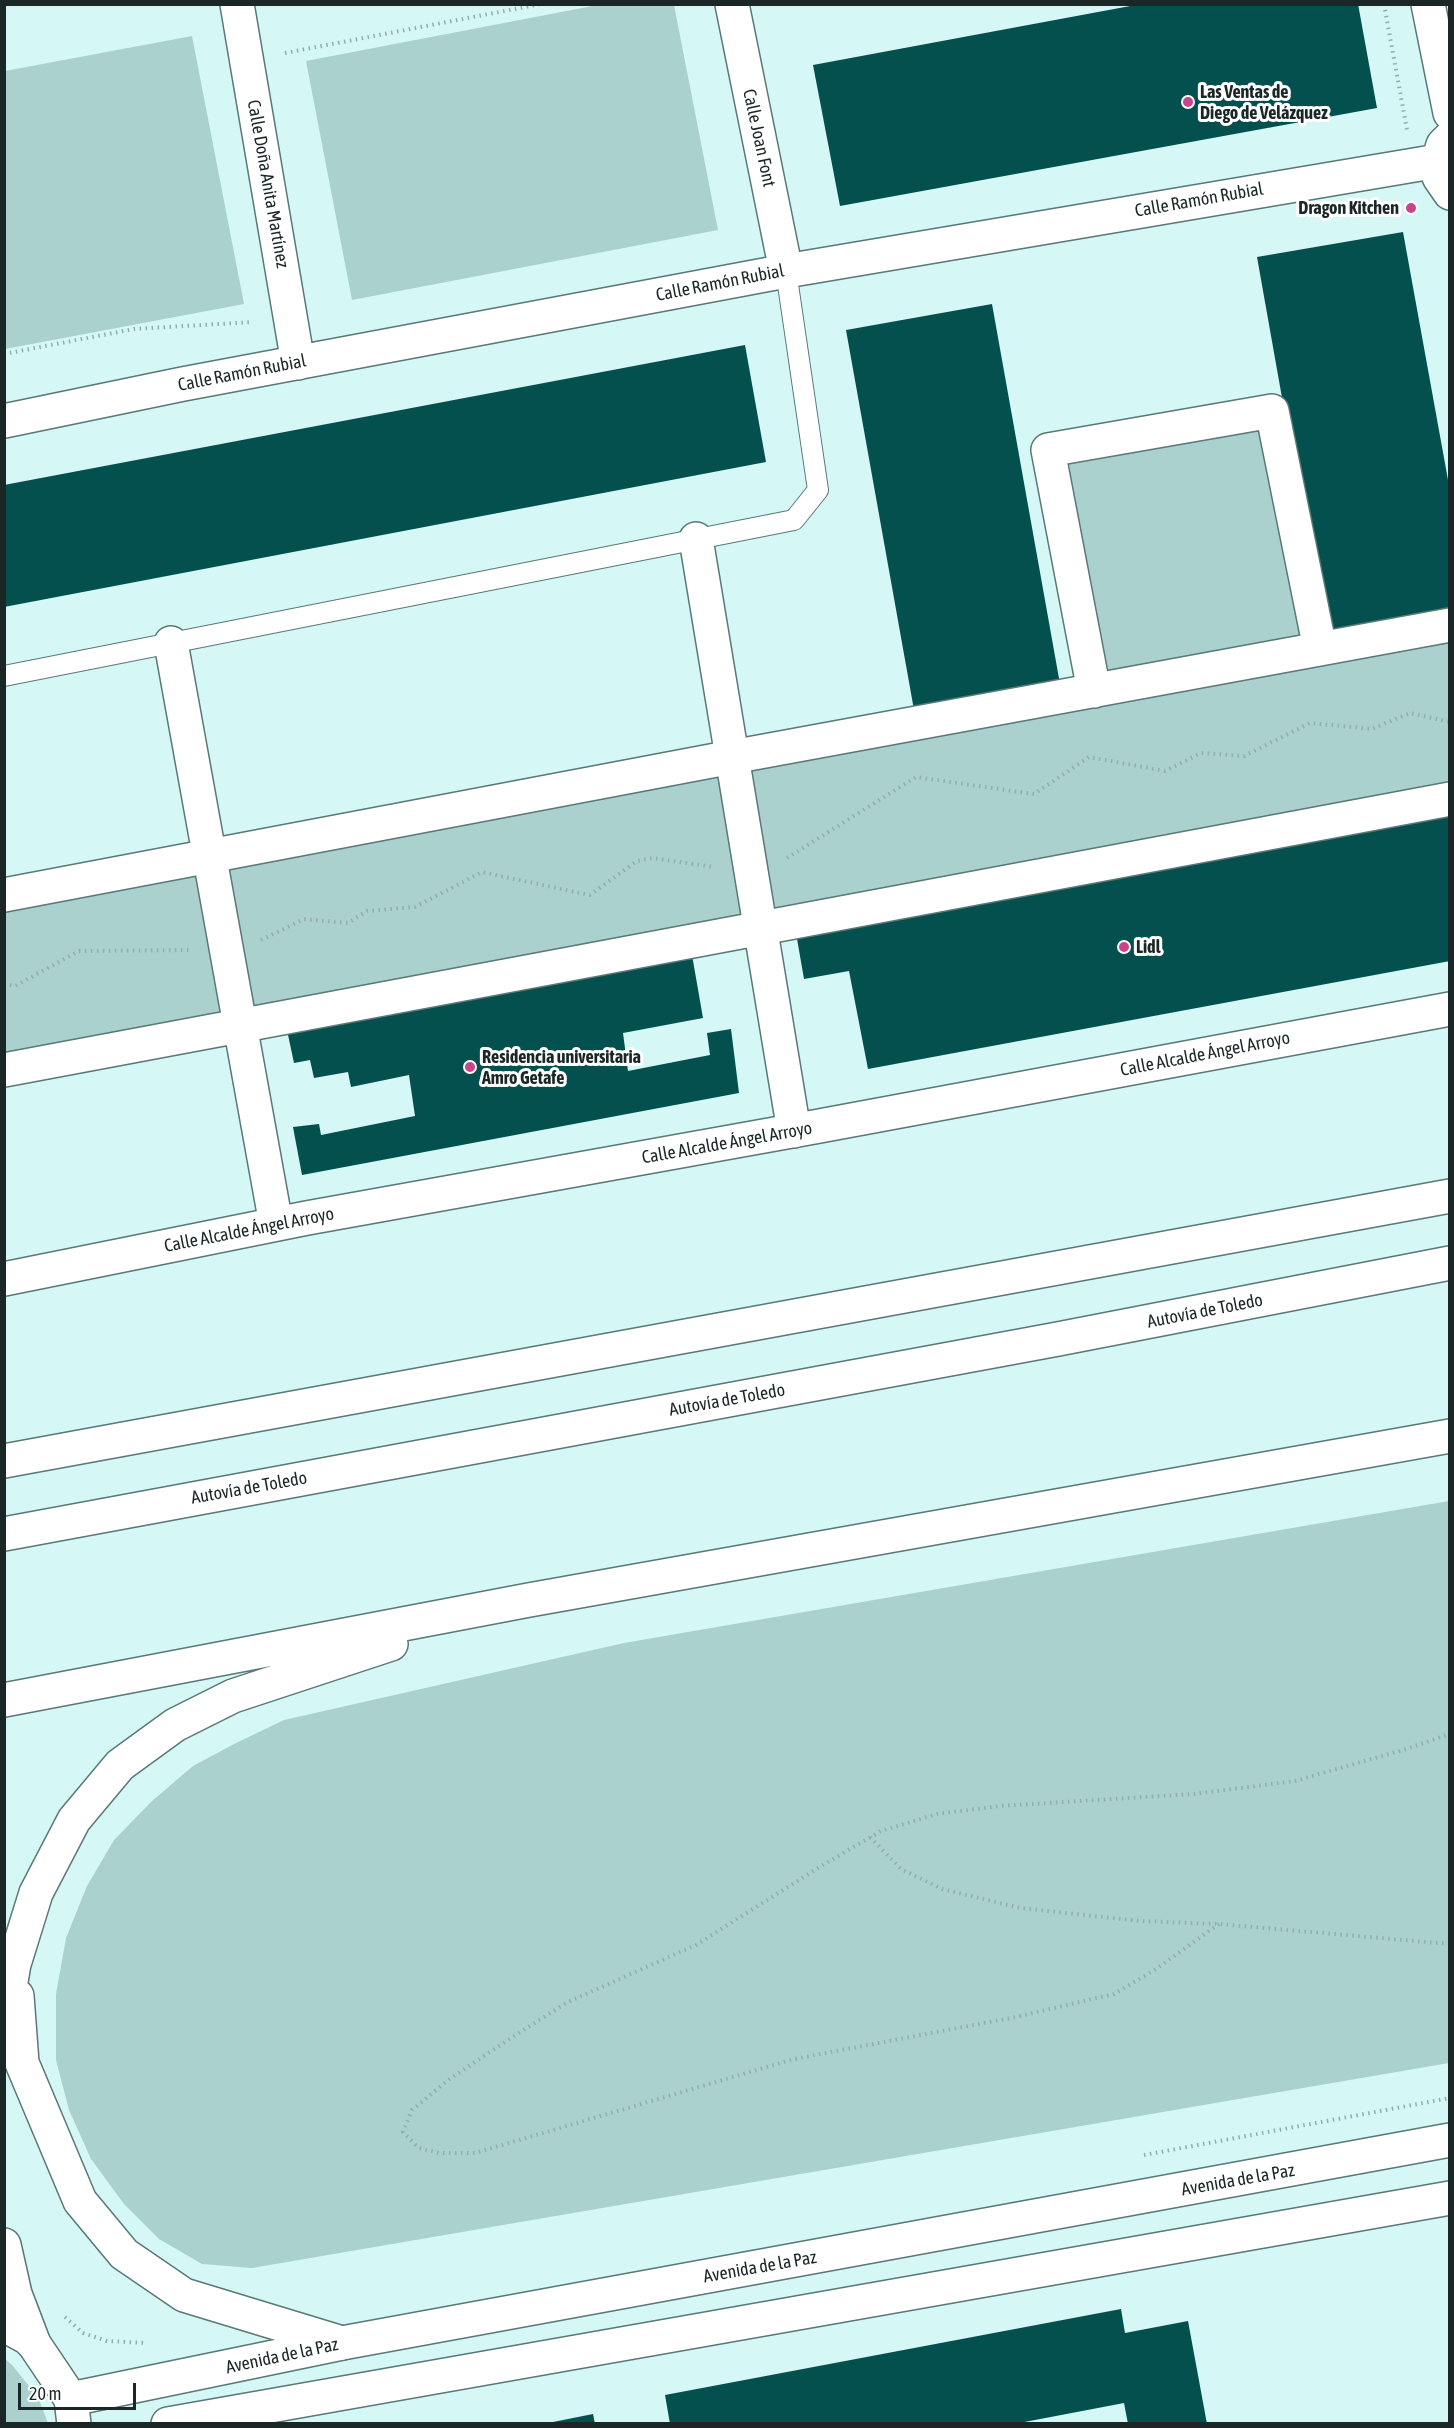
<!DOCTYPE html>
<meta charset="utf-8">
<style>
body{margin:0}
#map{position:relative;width:1454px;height:2428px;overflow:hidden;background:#d5f7f5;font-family:"Asap Condensed",sans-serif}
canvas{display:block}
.frame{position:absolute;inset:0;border:6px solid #1a2726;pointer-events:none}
.scale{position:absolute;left:18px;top:2383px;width:118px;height:27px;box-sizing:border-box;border:3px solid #1a2726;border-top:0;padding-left:8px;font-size:18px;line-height:21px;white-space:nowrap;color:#1a2726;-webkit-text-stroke:4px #fff;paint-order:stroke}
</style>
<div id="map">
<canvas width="1454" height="2428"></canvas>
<div class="frame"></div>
<div class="scale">20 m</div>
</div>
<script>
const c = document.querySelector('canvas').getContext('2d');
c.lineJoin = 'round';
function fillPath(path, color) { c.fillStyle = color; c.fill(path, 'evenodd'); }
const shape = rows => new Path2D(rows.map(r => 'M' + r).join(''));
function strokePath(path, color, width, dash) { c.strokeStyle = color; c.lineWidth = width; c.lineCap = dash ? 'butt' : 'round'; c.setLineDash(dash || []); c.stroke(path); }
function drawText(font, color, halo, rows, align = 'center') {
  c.font = font + ' "Asap Condensed",sans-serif'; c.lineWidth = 6; c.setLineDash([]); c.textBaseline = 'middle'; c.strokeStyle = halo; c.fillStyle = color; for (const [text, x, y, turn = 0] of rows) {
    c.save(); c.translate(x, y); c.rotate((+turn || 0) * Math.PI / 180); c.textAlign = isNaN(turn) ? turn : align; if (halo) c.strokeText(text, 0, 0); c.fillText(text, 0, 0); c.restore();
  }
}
const green = shape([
 [603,4,674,5,718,230,352,300,306,61],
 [192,36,244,304,5,349,5,71],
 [1261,428,1449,636,1449,792,5,1058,5,912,237,863,1110,698,1061,461],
 [1449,1501,1449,2063,252,2268,202,2264,159,2239,124,2204,91,2159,69,2110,56,2060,56,1994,66,1938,87,1886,114,1840,152,1801,193,1766,236,1743,284,1720,624,1643],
 [5,2359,12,2365,38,2397,48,2423,5,2423]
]);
const building = shape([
 [1141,4,1358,4,1377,108,840,206,813,65],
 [1403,232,1450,491,1450,612,1324,634,1257,257],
 [992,304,1060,684,914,710,846,330],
 [745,345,766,462,4,607,4,485],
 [1450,813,1450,961,868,1069,849,971,804,979,796,933],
 [692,955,703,1018,623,1033,628,1071,710,1055,707,1033,731,1029,739,1093,302,1175,293,1127,319,1124,321,1135,415,1116,409,1075,351,1087,348,1072,314,1078,310,1060,294,1063,287,1030],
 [1121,2309,1125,2333,1188,2321,1207,2424,1128,2424,1124,2403,1014,2424,670,2424,665,2395],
 [593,2414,595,2424,553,2424,553,2422]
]);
const path = shape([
 [1384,4,1407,130],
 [285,53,541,4],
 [4,354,134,329,253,322],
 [787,858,916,777,1034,794,1089,757,1165,771,1201,753,1244,756,1310,723,1372,729,1410,713,1450,722],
 [261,940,304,919,348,923,367,911,415,907,482,872,590,895,637,861,652,858,714,867],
 [4,984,15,986,79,951,190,950],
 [870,1837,901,1869,942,1889,1020,1908,1140,1921,1219,1924,1450,1944],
 [1219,1924,1156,1969,1114,1994,1016,2017,794,2059,475,2153,439,2153,419,2148,403,2132,412,2110,448,2080,517,2034,568,2002,696,1945,821,1866,881,1831,937,1814,999,1806,1194,1794,1295,1781,1403,1750,1450,1734],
 [1144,2155,1450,2098],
 [65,2317,83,2333,107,2341,146,2343]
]);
const lane = shape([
 [4,676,794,520,818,490,786,271]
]);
const street = shape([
 [237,4,298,363],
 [732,4,786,271],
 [1428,4,1450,113],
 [1450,138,1443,145,1438,161,1439,177,1450,193],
 [4,421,183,384,786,271,1438,161],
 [696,539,794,1131],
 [171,643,276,1224],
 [1094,691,1048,450,1272,411,1320,649],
 [4,895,732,757,1450,625],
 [4,1070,1450,799],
 [4,1279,307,1218,814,1127,1450,1009]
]);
const secondary = shape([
 [4,2325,28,2338,34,2344,71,2399,74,2424],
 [71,2399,342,2343,1450,2140],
 [168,2424,1450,2198]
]);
const highway = shape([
 [4,1461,1450,1196],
 [4,1534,1058,1339,1450,1263],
 [4,1700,529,1600,1450,1436],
 [17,1996,22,2063,80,2201,124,2254,184,2295,342,2343],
 [4,2022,14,1964,36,1893,74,1820,120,1765,175,1725,233,1696,391,1644],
 [4,2245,15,2294,34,2344]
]);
const markers = [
 [1188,102,6,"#c9458a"],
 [1411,208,6,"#c9458a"],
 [1124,947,6,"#c9458a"],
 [470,1067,6,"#c9458a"]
];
const poiNames = [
 ["Las Ventas de",1200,92],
 ["Diego de Velázquez",1200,113],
 ["Dragon Kitchen",1399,208,"right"],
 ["Lidl",1136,947],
 ["Residencia universitaria",482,1057],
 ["Amro Getafe",482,1078]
];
const streetNames = [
 ["Calle Joan Font",759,138,78],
 ["Calle Doña Anita Martínez",268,184,80],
 ["Calle Ramón Rubial",1199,200,-10],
 ["Calle Ramón Rubial",720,283,-11],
 ["Calle Ramón Rubial",242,373,-11],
 ["Calle Alcalde Ángel Arroyo",1205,1054,-11],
 ["Calle Alcalde Ángel Arroyo",727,1143,-10],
 ["Calle Alcalde Ángel Arroyo",249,1230,-11],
 ["Autovía de Toledo",1205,1311,-11],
 ["Autovía de Toledo",727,1400,-10],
 ["Autovía de Toledo",249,1488,-10],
 ["Avenida de la Paz",1238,2180,-10],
 ["Avenida de la Paz",760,2267,-10],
 ["Avenida de la Paz",282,2356,-12]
];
fillPath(green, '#abd1cf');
fillPath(building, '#03504e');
strokePath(lane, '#597876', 22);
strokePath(street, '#597876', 36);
strokePath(secondary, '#597876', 36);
strokePath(highway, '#597876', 36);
strokePath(path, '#93adac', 4, [1.5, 4.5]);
strokePath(lane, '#fff', 20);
strokePath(street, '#fff', 33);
strokePath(secondary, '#fff', 33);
strokePath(highway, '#fff', 33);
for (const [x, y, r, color] of markers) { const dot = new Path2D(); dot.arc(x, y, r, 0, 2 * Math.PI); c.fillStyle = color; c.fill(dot); strokePath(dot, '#fff', 2); }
drawText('bold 18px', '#1a2726', '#fff', poiNames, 'left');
drawText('18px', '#1a2726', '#fff', streetNames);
</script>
